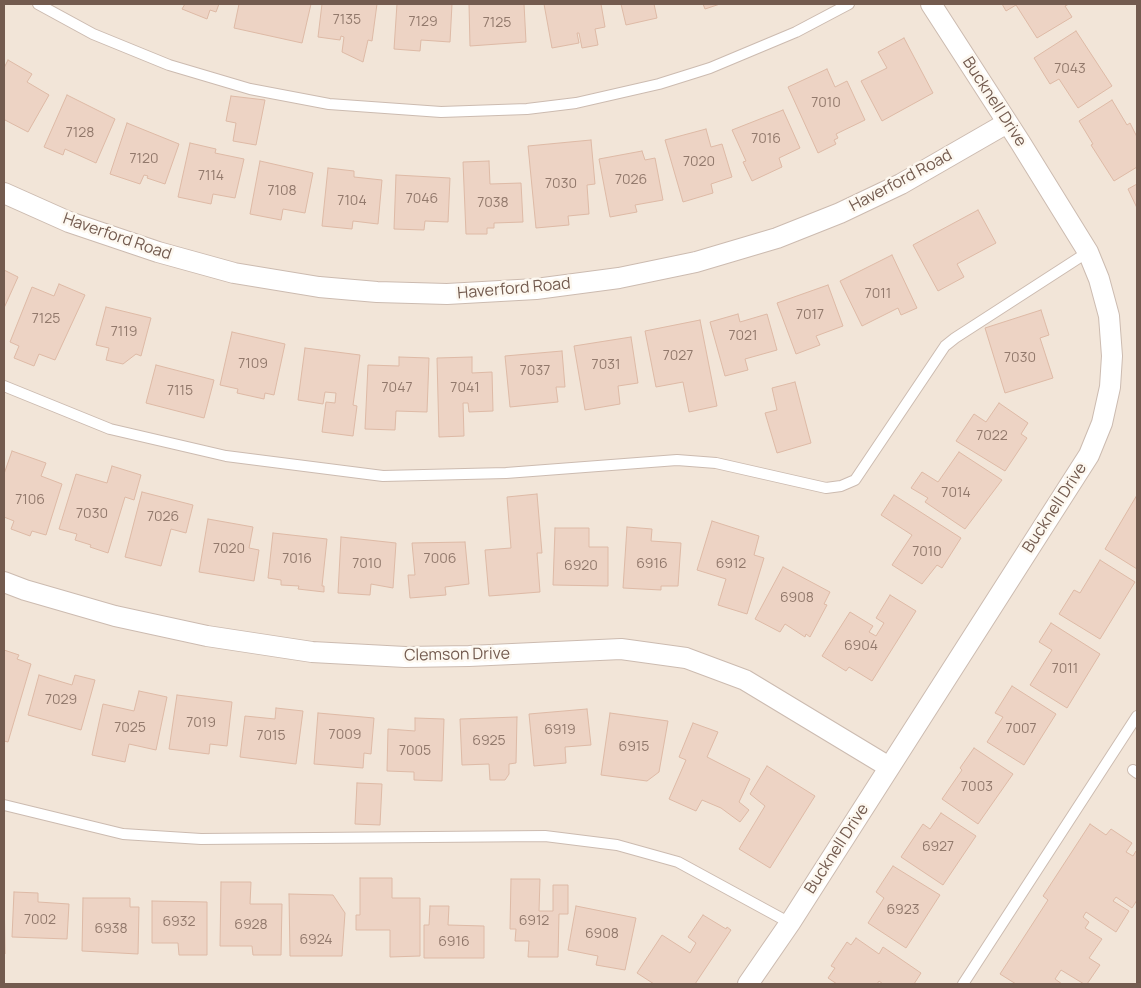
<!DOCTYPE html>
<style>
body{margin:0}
#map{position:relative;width:1141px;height:988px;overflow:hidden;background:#fbf3e9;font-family:Manrope,sans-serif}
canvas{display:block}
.frame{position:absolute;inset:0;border:5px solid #735b4f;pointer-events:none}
</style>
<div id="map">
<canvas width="1141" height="988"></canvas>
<div class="frame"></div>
</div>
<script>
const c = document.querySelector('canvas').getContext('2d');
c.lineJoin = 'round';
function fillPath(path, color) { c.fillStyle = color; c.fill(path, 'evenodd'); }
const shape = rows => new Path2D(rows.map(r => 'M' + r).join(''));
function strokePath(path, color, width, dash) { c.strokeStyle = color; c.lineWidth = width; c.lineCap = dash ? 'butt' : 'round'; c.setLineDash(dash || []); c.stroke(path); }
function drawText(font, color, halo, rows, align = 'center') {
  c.font = font + ' Manrope,sans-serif'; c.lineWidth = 5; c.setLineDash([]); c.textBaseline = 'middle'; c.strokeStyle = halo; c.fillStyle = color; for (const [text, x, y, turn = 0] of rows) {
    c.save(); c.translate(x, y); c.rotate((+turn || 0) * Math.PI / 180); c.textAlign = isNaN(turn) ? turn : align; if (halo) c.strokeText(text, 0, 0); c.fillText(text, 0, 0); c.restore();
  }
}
const residential = shape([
 [4,4,1137,4,1137,984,4,984]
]);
const building = shape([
 [185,4,219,4,216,12,210,10,207,19,182,9,185,4],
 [239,4,311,4,302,43,234,28,239,4],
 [322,4,377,4,372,41,368,40,363,62,342,52,344,37,341,36,340,40,318,37,322,4],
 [397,4,452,4,450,42,421,40,420,51,394,49,397,4],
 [469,4,524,4,526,42,470,46,469,4],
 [544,4,601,4,605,27,595,29,598,45,582,48,579,33,577,33,579,43,552,48,544,4],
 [621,4,654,4,657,18,626,25,621,4],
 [703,4,720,4,705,9,703,4],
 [1002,4,1069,4,1065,6,1072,17,1037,38,1016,5,1006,11,1002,4],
 [1076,31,1112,86,1078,108,1059,79,1050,84,1034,58,1076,31],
 [904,38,933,93,882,121,861,81,887,68,878,52,904,38],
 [8,60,32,74,27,82,49,95,28,132,5,120,4,122,4,68,8,60],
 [827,69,835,87,847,81,865,120,836,134,838,138,834,140,836,144,818,153,788,87,827,69],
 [67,95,115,119,96,163,65,149,63,155,44,147,67,95],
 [231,96,265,100,256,145,233,141,236,123,226,121,231,96],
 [1112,100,1127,125,1130,123,1137,137,1137,167,1114,181,1091,145,1093,144,1079,121,1112,100],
 [783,110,800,148,779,158,782,167,752,181,743,162,746,161,732,130,783,110],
 [127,123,179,144,165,184,147,178,148,176,144,175,140,184,110,174,127,123],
 [706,129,711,147,722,144,732,177,711,184,713,193,683,202,665,140,706,129],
 [591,140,595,184,587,185,589,214,568,216,569,225,536,228,528,146,591,140],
 [190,143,216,149,215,153,244,159,235,198,213,194,211,204,178,197,190,143],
 [642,151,645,160,655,158,663,200,635,205,637,212,610,217,599,159,642,151],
 [260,161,313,173,305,213,283,209,281,220,250,214,260,161],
 [489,161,490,184,521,183,523,222,494,223,494,228,487,228,487,234,466,234,463,162,489,161],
 [328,168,354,171,354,177,382,180,378,224,353,221,352,229,322,226,328,168],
 [396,175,450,178,448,222,425,221,424,230,394,229,396,175],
 [1137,184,1137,208,1128,189,1137,184],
 [978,210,996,243,957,264,964,277,938,291,913,245,978,210],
 [892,255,917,308,901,315,898,308,862,326,840,281,892,255],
 [4,270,18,277,4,308,4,270],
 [59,284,85,295,55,360,39,354,34,366,14,358,19,346,10,342,32,287,54,296,59,284],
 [828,285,843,326,816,336,820,345,796,354,777,303,828,285],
 [106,307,151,318,141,356,136,354,123,364,106,360,109,348,96,345,106,307],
 [1041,310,1049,335,1040,338,1053,378,1005,393,985,328,1041,310],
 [738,314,740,322,767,314,777,350,745,359,748,370,725,376,710,322,738,314],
 [700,320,717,406,689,412,683,382,656,387,645,331,700,320],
 [232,332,285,344,274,395,265,393,264,399,237,393,238,389,220,385,232,332],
 [631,337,638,383,618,386,620,404,585,410,574,346,631,337],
 [305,348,360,355,353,405,357,406,353,436,322,432,326,402,335,403,336,393,325,392,323,404,298,400,305,348],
 [562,351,565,387,556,387,558,402,510,407,505,356,562,351],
 [399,357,429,358,427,412,396,411,395,430,365,429,368,365,399,366,399,357],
 [472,357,472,373,492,372,493,411,469,412,468,403,463,403,464,436,439,437,437,358,472,357],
 [156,365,214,380,204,418,146,403,156,365],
 [795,382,811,443,777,453,765,413,777,410,772,388,795,382],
 [999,403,1028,423,1021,434,1027,438,1005,471,956,441,974,414,986,422,999,403],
 [12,451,46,463,41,476,62,484,46,535,32,531,30,536,11,529,14,521,4,517,4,474,12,451],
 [959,452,1002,480,965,529,925,502,928,498,911,488,922,472,938,482,959,452],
 [112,466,141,475,134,500,125,497,108,553,90,547,91,545,75,540,77,534,59,529,76,474,107,483,112,466],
 [142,492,193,505,186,533,171,529,161,566,125,557,142,492],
 [537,494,542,553,537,553,540,592,489,596,485,550,511,548,507,497,537,494],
 [894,495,961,538,942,568,937,565,922,584,892,565,912,535,881,515,894,495],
 [1137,495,1137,569,1105,549,1137,495],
 [208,519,253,527,249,548,259,550,254,581,199,572,208,519],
 [712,521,759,536,754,555,764,558,747,614,718,605,726,579,697,570,712,521],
 [627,527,652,529,651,541,681,543,678,586,661,586,661,590,623,588,627,527],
 [555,528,589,528,589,547,608,547,608,586,553,585,555,528],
 [273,533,327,539,322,586,324,586,324,592,298,589,299,586,281,585,281,580,268,578,273,533],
 [341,537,396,543,393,588,371,584,370,595,338,593,341,537],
 [465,542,469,584,445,587,446,595,410,598,408,575,415,575,412,543,465,542],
 [1100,560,1135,582,1100,639,1059,614,1074,590,1080,593,1100,560],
 [783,567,830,592,824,604,827,605,810,637,806,634,805,637,785,624,780,632,755,619,783,567],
 [890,595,916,611,872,681,849,667,846,671,822,656,850,612,873,626,869,632,876,636,884,623,876,618,890,595],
 [1051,623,1100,654,1067,708,1030,685,1052,650,1039,642,1051,623],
 [4,650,19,655,17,659,31,664,8,742,4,741,4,650],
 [39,675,72,685,75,675,95,680,81,730,28,715,39,675],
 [1012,686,1056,714,1024,765,987,742,1003,717,995,713,1012,686],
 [139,691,167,697,156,750,129,744,125,762,92,755,103,704,134,711,139,691],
 [177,695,232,702,227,746,210,744,209,754,169,749,177,695],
 [276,708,303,711,296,764,240,757,245,716,275,719,276,708],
 [587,709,591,745,565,747,566,763,534,766,529,714,587,709],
 [318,713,374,718,371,754,364,753,363,768,314,764,318,713],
 [610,713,668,721,659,772,647,781,601,775,610,713],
 [517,717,516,763,509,764,509,774,505,780,490,780,489,764,462,765,460,719,517,717],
 [415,718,444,719,442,781,414,780,414,772,387,771,388,729,415,731,415,718],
 [693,723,718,732,707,757,750,779,739,802,749,810,740,822,721,808,702,800,696,811,669,799,686,760,679,757,693,723],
 [974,748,1013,774,978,824,942,799,962,770,960,768,974,748],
 [767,766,815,796,770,868,739,849,765,806,750,794,767,766],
 [357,783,382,784,380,825,355,824,357,783],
 [941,813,976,836,943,885,901,857,923,824,930,829,941,813],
 [1090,824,1106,835,1111,829,1132,843,1126,852,1133,856,1136,851,1137,852,1137,900,1132,908,1116,897,1113,901,1129,911,1116,932,1086,912,1083,917,1089,922,1085,928,1102,939,1089,958,1100,965,1087,984,1084,984,1061,970,1055,979,1062,984,1016,984,1000,974,1048,900,1043,896,1090,824],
 [893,866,940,895,906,948,868,923,884,898,876,892,893,866],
 [360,878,392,878,392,898,420,898,420,956,390,957,390,930,356,930,356,915,360,915,360,878],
 [511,879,540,879,539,911,553,911,553,885,568,885,568,914,559,914,558,957,528,957,529,941,515,941,516,929,510,929,511,879],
 [221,882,251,882,250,904,282,904,281,955,253,955,252,946,220,946,221,882],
 [4,884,5,954,4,954,4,884],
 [14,892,38,893,38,902,69,904,67,939,12,937,14,892],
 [289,894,333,895,345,913,342,956,290,956,289,894],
 [83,898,130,898,130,907,139,907,138,954,82,951,83,898],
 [152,901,207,902,207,955,179,955,178,943,152,943,152,901],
 [430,906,449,906,448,925,484,926,484,958,424,958,424,925,429,925,430,906],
 [576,906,636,918,625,970,596,965,598,956,568,950,576,906],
 [703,915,726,929,727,927,731,930,695,984,654,984,637,973,662,935,690,953,696,943,688,937,703,915],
 [856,938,879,954,883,947,921,973,914,984,883,984,879,981,877,984,837,984,828,978,835,968,831,966,847,942,851,945,856,938]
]);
const service = shape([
 [38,4,93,34,169,65,250,89,329,104,441,112,527,109,576,103,659,84,710,68,796,32,849,4],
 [4,386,110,429,226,456,383,476,506,473,677,460,716,463,826,488,841,486,855,480,945,346,955,338,1088,252],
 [1133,770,1137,773],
 [4,805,123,834,201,839,545,836,617,845,678,862,790,923],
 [963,984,1137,716]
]);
const minor = shape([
 [4,193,69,222,158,252,234,273,319,287,377,292,447,294,536,289,619,278,696,262,777,238,840,213,901,184,1007,123],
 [4,582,25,590,115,616,207,636,312,652,405,657,469,656,621,649,686,658,745,680,889,767],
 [748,984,790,923,1089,455,1102,423,1110,387,1112,356,1109,316,1099,279,1088,252,1020,142,931,4]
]);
const numberNames = [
 ["7135",347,20],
 ["7129",423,22],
 ["7125",497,23],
 ["7043",1070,69],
 ["7010",826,103],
 ["7128",80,133],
 ["7016",766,139],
 ["7120",144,159],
 ["7020",699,162],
 ["7114",211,176],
 ["7026",631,180],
 ["7030",561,184],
 ["7108",282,191],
 ["7046",422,199],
 ["7104",352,201],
 ["7038",493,203],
 ["7011",878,294],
 ["7017",810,315],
 ["7125",46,319],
 ["7119",124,332],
 ["7021",743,336],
 ["7027",678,356],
 ["7030",1020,358],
 ["7109",253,364],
 ["7031",606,365],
 ["7037",535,371],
 ["7047",397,388],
 ["7041",465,388],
 ["7115",180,391],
 ["7022",992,436],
 ["7014",956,493],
 ["7106",30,500],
 ["7030",92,514],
 ["7026",163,517],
 ["7020",229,549],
 ["7010",927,552],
 ["7016",297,559],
 ["7006",440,559],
 ["7010",367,564],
 ["6916",652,564],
 ["6912",731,564],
 ["6920",581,566],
 ["6908",797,598],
 ["6904",861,646],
 ["7011",1065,669],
 ["7029",61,700],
 ["7019",201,723],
 ["7025",130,728],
 ["7007",1021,729],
 ["6919",560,730],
 ["7009",345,735],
 ["7015",271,736],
 ["6925",489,741],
 ["6915",634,747],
 ["7005",415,751],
 ["7003",977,787],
 ["6927",938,847],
 ["6923",903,910],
 ["7002",40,920],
 ["6912",534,921],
 ["6932",179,922],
 ["6928",251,925],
 ["6938",111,929],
 ["6908",602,934],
 ["6924",316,940],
 ["6916",454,942]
];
const streetNames = [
 ["Bucknell Drive",994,102,57],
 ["Haverford Road",901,181,-28],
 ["Haverford Road",117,237,19],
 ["Haverford Road",514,289,-5],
 ["Bucknell Drive",1055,508,-57],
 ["Clemson Drive",457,655,-1],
 ["Bucknell Drive",837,849,-57]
];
fillPath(residential, '#f2e5d8');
fillPath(building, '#edd3c4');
strokePath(building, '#debaa6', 1);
strokePath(service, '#ccbbb0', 12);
strokePath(minor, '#ccbbb0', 22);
strokePath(service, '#fff', 10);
strokePath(minor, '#fff', 20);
drawText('14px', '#92796c', null, numberNames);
drawText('16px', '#735b4f', '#fdf8f0', streetNames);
</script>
